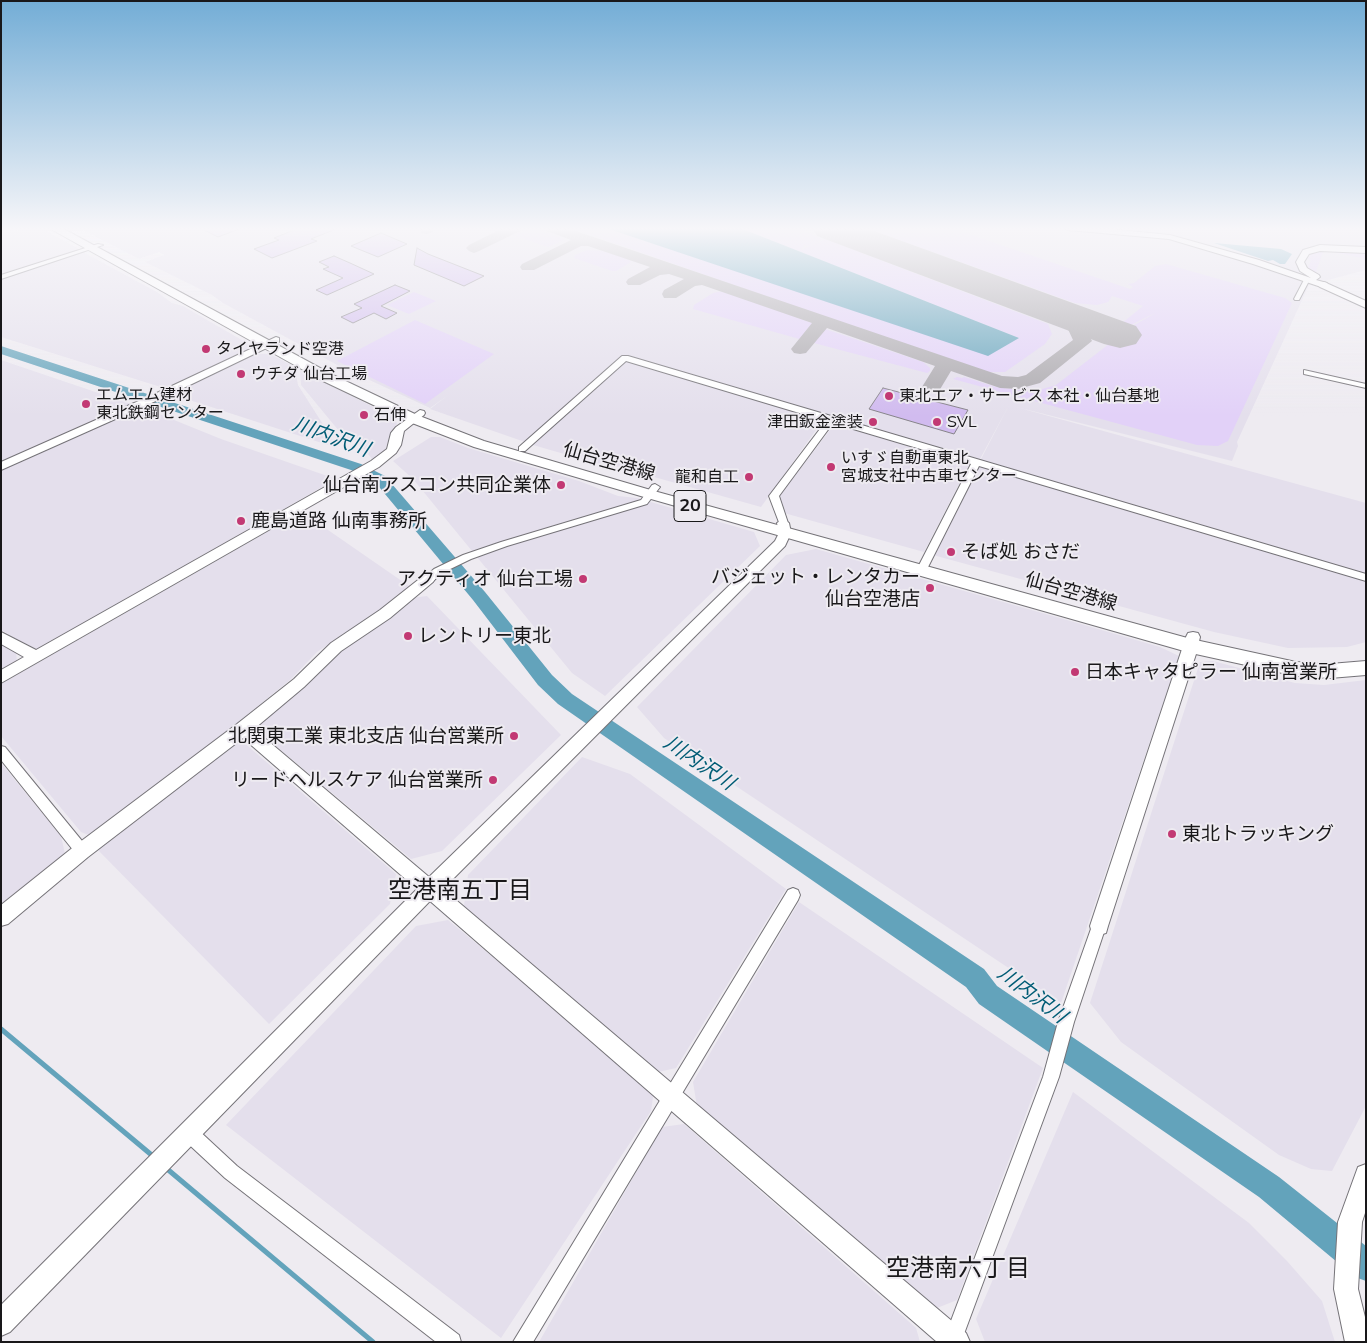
<!DOCTYPE html>
<meta charset="utf-8">
<style>
body{margin:0}
#map{position:relative;width:1367px;height:1343px;overflow:hidden;background:#eeebf1;font-family:Mulish,sans-serif}
canvas{display:block}
.frame{position:absolute;inset:0;border:2px solid #19181a;pointer-events:none}
</style>
<div id="map">
<canvas width="1367" height="1343"></canvas>
<div class="frame"></div>
</div>
<script>
const c = document.querySelector('canvas').getContext('2d');
c.lineJoin = 'round';
function fillPath(path, color) { c.fillStyle = color; c.fill(path, 'evenodd'); }
const shape = rows => new Path2D(rows.map(r => 'M' + r).join(''));
function strokePath(path, color, width, dash) { c.strokeStyle = color; c.lineWidth = width; c.lineCap = dash ? 'butt' : 'round'; c.setLineDash(dash || []); c.stroke(path); }
function drawText(font, color, halo, rows, align = 'center') {
  c.font = font + ' Mulish,"Noto Sans JP",sans-serif'; c.lineWidth = 4; c.setLineDash([]); c.textBaseline = 'middle'; c.strokeStyle = halo; c.fillStyle = color; for (const [text, x, y, turn = 0] of rows) {
    c.save(); c.translate(x, y); c.rotate((+turn || 0) * Math.PI / 180); c.textAlign = isNaN(turn) ? turn : align; if (halo) c.strokeText(text, 0, 0); c.fillText(text, 0, 0); c.restore();
  }
}
const built = shape([
 [1,228,10,228,15,231,25,228,41,228,81,250,1,276],
 [79,228,1366,228,1366,270,1309,285,1237,442,1238,446,1232,461,1016,407,1366,503,1366,575,980,461,1009,405,980,459,624,356,525,442,430,409,447,396,430,408,339,366,223,303,212,295,145,262,164,255,159,252,139,259],
 [83,252,157,292,172,303,183,306,247,343,250,347,240,354,167,389,1,337,1,278],
 [256,354,270,354,295,367,298,385,333,440,328,445,171,394],
 [1,360,131,404,1,462],
 [626,361,819,419,821,423,761,507,615,466,599,464,533,445],
 [300,370,395,418,397,424,391,431,385,451,373,460,357,441,344,437,301,385],
 [142,407,221,439,336,479,40,649,32,648,1,630,1,470],
 [838,425,969,465,924,552,784,513,778,498,833,426],
 [431,437,440,437,468,448,579,481,618,496,637,498,754,532,760,546,605,696,572,673,413,479,393,461],
 [979,466,1366,580,1366,642,1347,647,1288,648,1214,632,933,555],
 [302,512,409,586,378,611,317,652,290,680,168,779,91,836,81,832,1,736,1,684],
 [816,549,1081,624,1160,647,1179,656,1061,1003,664,738,637,707,786,555],
 [427,596,561,735,442,851,411,859,258,731,258,721,339,651,411,598],
 [1,643,16,651,17,662,1,671],
 [1213,661,1295,683,1324,685,1366,680,1366,1106,1332,1171,1311,1169,1279,1155,1121,1042,1090,1003,1200,662],
 [242,741,396,874,390,904,269,1024,96,848,234,742],
 [582,757,630,774,786,889,676,1068,658,1072,464,906,468,875],
 [1,763,61,836,65,854,1,904],
 [799,902,1043,1068,957,1300,932,1310,697,1107,693,1082],
 [448,920,648,1085,653,1097,651,1111,501,1338,226,1125,416,926],
 [1073,1092,1249,1223,1287,1261,1322,1301,1335,1342,985,1342,976,1319],
 [684,1124,916,1328,920,1342,539,1342,662,1127]
]);
const green = shape([
 [571,228,606,228,1019,338,740,228,796,228,823,239,809,246,802,245,804,246,801,250,825,239,1048,324,1052,334,1045,344,1005,372,983,372],
 [866,228,951,228,1130,289,1133,287,1128,284,1134,283,1155,266,1166,264,1285,298,1292,303,1228,441,1218,446,1197,445,953,379,957,377,962,378,964,377,996,387,1019,390,1039,390,1056,385,1131,327,1157,312,1129,326,1126,326,1121,324,1143,306,1112,296,1108,302,1097,305,1075,303],
 [534,229,560,237,564,240,548,247,516,236,519,233],
 [587,250,602,251,628,259,631,262,616,271,612,271,574,258,575,255],
 [1319,250,1333,250,1366,252,1366,259,1324,250,1315,274,1308,268,1311,260,1308,259,1312,253],
 [723,291,812,323,815,327,803,340,693,309,694,305,713,293],
 [414,292,436,301,409,314,387,305],
 [415,320,494,354,425,404,337,361],
 [825,329,923,362,930,368,930,371,927,373,814,343,814,340]
]);
const water = shape([
 [606,228,740,228,1019,338,988,356],
 [1214,243,1281,249,1292,254,1285,264,1280,264,1273,260,1268,261]
]);
const stream = shape([
 [1,1029,154,1157],
 [166,1168,373,1342]
]);
const river = shape([
 [1,346,361,464,385,476,485,592,552,675,572,694,984,969,997,986,1279,1177,1366,1246,1366,1281,1355,1277,1259,1197,979,1004,966,987,558,704,538,685,473,600,375,482,351,470,1,354,1,346]
]);
const taxiway = shape([
 [420,228,436,228,431,233,426,234,421,233,420,228],
 [503,228,522,228,520,231,479,251,474,253,469,251,466,248,469,245,503,228],
 [545,228,567,228,1002,376,1018,377,1026,375,1073,340,1067,327,1052,313,1055,309,1061,308,1067,309,1081,320,1092,341,1040,383,1018,389,1000,388,951,371,939,391,932,393,925,391,922,387,935,366,827,328,806,353,800,354,794,353,791,349,812,323,702,285,695,286,676,298,664,298,662,294,664,290,684,279,669,274,660,275,640,285,628,285,626,282,628,279,650,267,588,246,581,246,534,270,522,270,520,267,522,264,571,240,547,231,545,228]
]);
const runway = shape([
 [812,228,866,228,1136,326,1142,335,1136,344,1120,348,1104,344,817,236,812,228]
]);
const building = shape([
 [200,228,239,228,239,229,218,237,200,228],
 [299,228,336,229,311,239,317,241,272,258,254,249,279,240,274,238,299,228],
 [381,233,407,244,378,257,351,246,381,233],
 [417,248,428,254,484,276,464,286,414,265,417,248],
 [334,256,350,263,374,274,327,295,316,290,343,278,323,269,329,267,319,262,334,256],
 [395,285,410,291,381,306,397,313,386,319,374,313,353,323,341,317,362,308,354,304,395,285],
 [883,388,968,410,954,434,869,409,883,388]
]);
const minor = shape([
 [98,244,103,245,1,279,1,275,98,244],
 [1305,278,1310,279,1299,300,1295,300,1294,299,1305,278],
 [622,356,628,356,1366,574,1366,581,979,466,926,571,925,573,917,573,916,571,971,464,833,423,779,496,788,523,783,526,780,525,769,496,826,421,626,361,525,451,519,451,519,447,622,356],
 [1304,370,1366,384,1366,388,1304,374,1304,370],
 [655,484,660,487,647,504,507,546,471,559,442,573,432,582,428,583,423,579,434,569,463,555,501,542,641,500,652,485,655,484],
 [1,746,5,747,87,847,89,851,87,855,82,857,77,855,1,760,1,746],
 [793,888,798,890,800,895,798,900,533,1342,513,1342,788,890,793,888],
 [1099,919,1104,921,1106,926,1074,1022,1059,1077,961,1342,943,1342,1043,1077,1058,1022,1092,926,1094,921,1099,919],
 [189,1125,195,1127,237,1166,459,1335,461,1342,436,1342,225,1178,183,1139,181,1133,183,1127,189,1125]
]);
const tertiary = shape([
 [1064,228,1099,228,1170,235,1259,260,1311,278,1300,271,1296,262,1303,250,1320,245,1366,247,1366,253,1320,251,1309,254,1304,262,1307,268,1319,275,1320,277,1316,280,1327,283,1328,285,1324,288,1253,264,1169,239,1068,230,1064,228],
 [276,337,279,338,279,342,167,396,1,470,1,462,159,392,276,337],
 [420,410,424,411,425,413,424,415,404,431,401,445,396,453,379,467,1,683,1,670,24,657,1,644,1,632,36,650,371,461,387,449,391,433,396,427,420,410],
 [783,519,789,523,791,533,785,546,443,889,966,1333,970,1342,937,1342,430,901,10,1332,1,1336,1,1305,417,889,243,738,88,857,8,924,1,926,1,905,76,845,237,724,294,679,331,643,380,610,423,576,428,574,433,576,435,579,433,582,390,618,341,651,304,687,254,729,429,877,775,541,779,533,777,523,783,519],
 [1193,632,1198,633,1200,637,1196,654,1108,926,1106,933,1099,935,1092,933,1090,926,1186,637,1188,633,1193,632],
 [1366,1164,1366,1210,1362,1222,1358,1289,1366,1321,1366,1342,1345,1342,1334,1289,1338,1222,1358,1167,1366,1164]
]);
const primary = shape([
 [49,228,62,228,333,375,417,415,484,441,654,491,1191,639,1296,662,1330,664,1366,661,1366,675,1330,678,1296,676,1191,653,644,497,474,447,407,421,323,381,49,228],
 [1324,282,1366,301,1366,308,1320,287,1318,285,1320,283,1324,282]
]);
const markers = [
 [206,349,5,"#c23973"],
 [241,374,5,"#c23973"],
 [889,396,5,"#c23973"],
 [86,404,5,"#c23973"],
 [364,415,5,"#c23973"],
 [873,422,5,"#c23973"],
 [937,422,5,"#c23973"],
 [831,467,5,"#c23973"],
 [749,477,5,"#c23973"],
 [561,485,5,"#c23973"],
 [241,521,5,"#c23973"],
 [951,552,5,"#c23973"],
 [583,579,5,"#c23973"],
 [930,588,5,"#c23973"],
 [408,636,5,"#c23973"],
 [1075,672,5,"#c23973"],
 [514,736,5,"#c23973"],
 [493,780,5,"#c23973"],
 [1172,834,5,"#c23973"]
];
const farPoinames = [
 ["タイヤランド空港",216,349],
 ["ウチダ 仙台工場",251,374],
 ["エムエム建材",96,395],
 ["東北鉄鋼センター",96,413],
 ["東北エア・サービス 本社・仙台基地",899,396],
 ["石伸",374,415],
 ["津田鈑金塗装",863,422,"right"],
 ["SVL",947,422],
 ["いすゞ自動車東北",841,458],
 ["宮城支社中古車センター",841,476],
 ["龍和自工",739,477,"right"]
];
const shields = [
 [690,506,32]
];
const shieldNames = [
 ["20",690,506]
];
const streetNames = [
 ["仙台空港線",609,462,16],
 ["仙台空港線",1071,592,16]
];
const poiNames = [
 ["仙台南アスコン共同企業体",551,485],
 ["鹿島道路 仙南事務所",251,521,"left"],
 ["そば処 おさだ",961,552,"left"],
 ["バジェット・レンタカー",920,577],
 ["仙台空港店",920,599],
 ["アクティオ 仙台工場",573,579],
 ["レントリー東北",418,636,"left"],
 ["日本キャタピラー 仙南営業所",1085,672,"left"],
 ["北関東工業 東北支店 仙台営業所",504,736],
 ["リードヘルスケア 仙台営業所",483,780],
 ["東北トラッキング",1182,834,"left"]
];
const waterNames = [
 ["川内沢川",331,437,20],
 ["川内沢川",699,763,34],
 ["川内沢川",1032,995,37]
];
const nearNeighbourhoodnames = [
 ["空港南五丁目",460,891],
 ["空港南六丁目",958,1269]
];
fillPath(built, '#e4dfec');
fillPath(green, '#e2d1f8');
fillPath(water, '#63a3bb');
strokePath(stream, '#63a3bb', 5);
fillPath(river, '#63a3bb');
fillPath(taxiway, '#aca9ae');
fillPath(runway, '#aca9ae');
fillPath(building, '#d1bbef');
strokePath(building, '#87848a', 1);
strokePath(minor, '#757378', 2);
strokePath(tertiary, '#757378', 2);
strokePath(primary, '#757378', 2);
fillPath(minor, '#fff');
fillPath(tertiary, '#fff');
fillPath(primary, '#fff');
const sky = c.createLinearGradient(0, 0, 0, 416);
sky.addColorStop(0, '#73add6');
sky.addColorStop(0.55, '#f7f6f9');
sky.addColorStop(1, '#f7f6f900');
c.fillStyle = sky;
c.fillRect(0, 0, 1367, 416);
for (const [x, y, r, color] of markers) { const dot = new Path2D(); dot.arc(x, y, r, 0, 2 * Math.PI); c.fillStyle = color; c.fill(dot); strokePath(dot, '#eeebf1', 2); }
drawText('16px', '#19181a', '#eeebf1', farPoinames, 'left');
for (const [x, y, w] of shields) { const box = new Path2D(); box.roundRect(x - w / 2, y - 15.5, w, 31, 4); c.fillStyle = '#eeebf1'; c.fill(box); strokePath(box, '#19181a', 1); }
drawText('bold 18px', '#19181a', null, shieldNames);
drawText('19px', '#19181a', '#eeebf1', streetNames);
drawText('19px', '#19181a', '#eeebf1', poiNames, 'right');
drawText('italic 20px', '#005c75', '#eeebf1', waterNames);
drawText('24px', '#19181a', '#eeebf1', nearNeighbourhoodnames);
</script>
